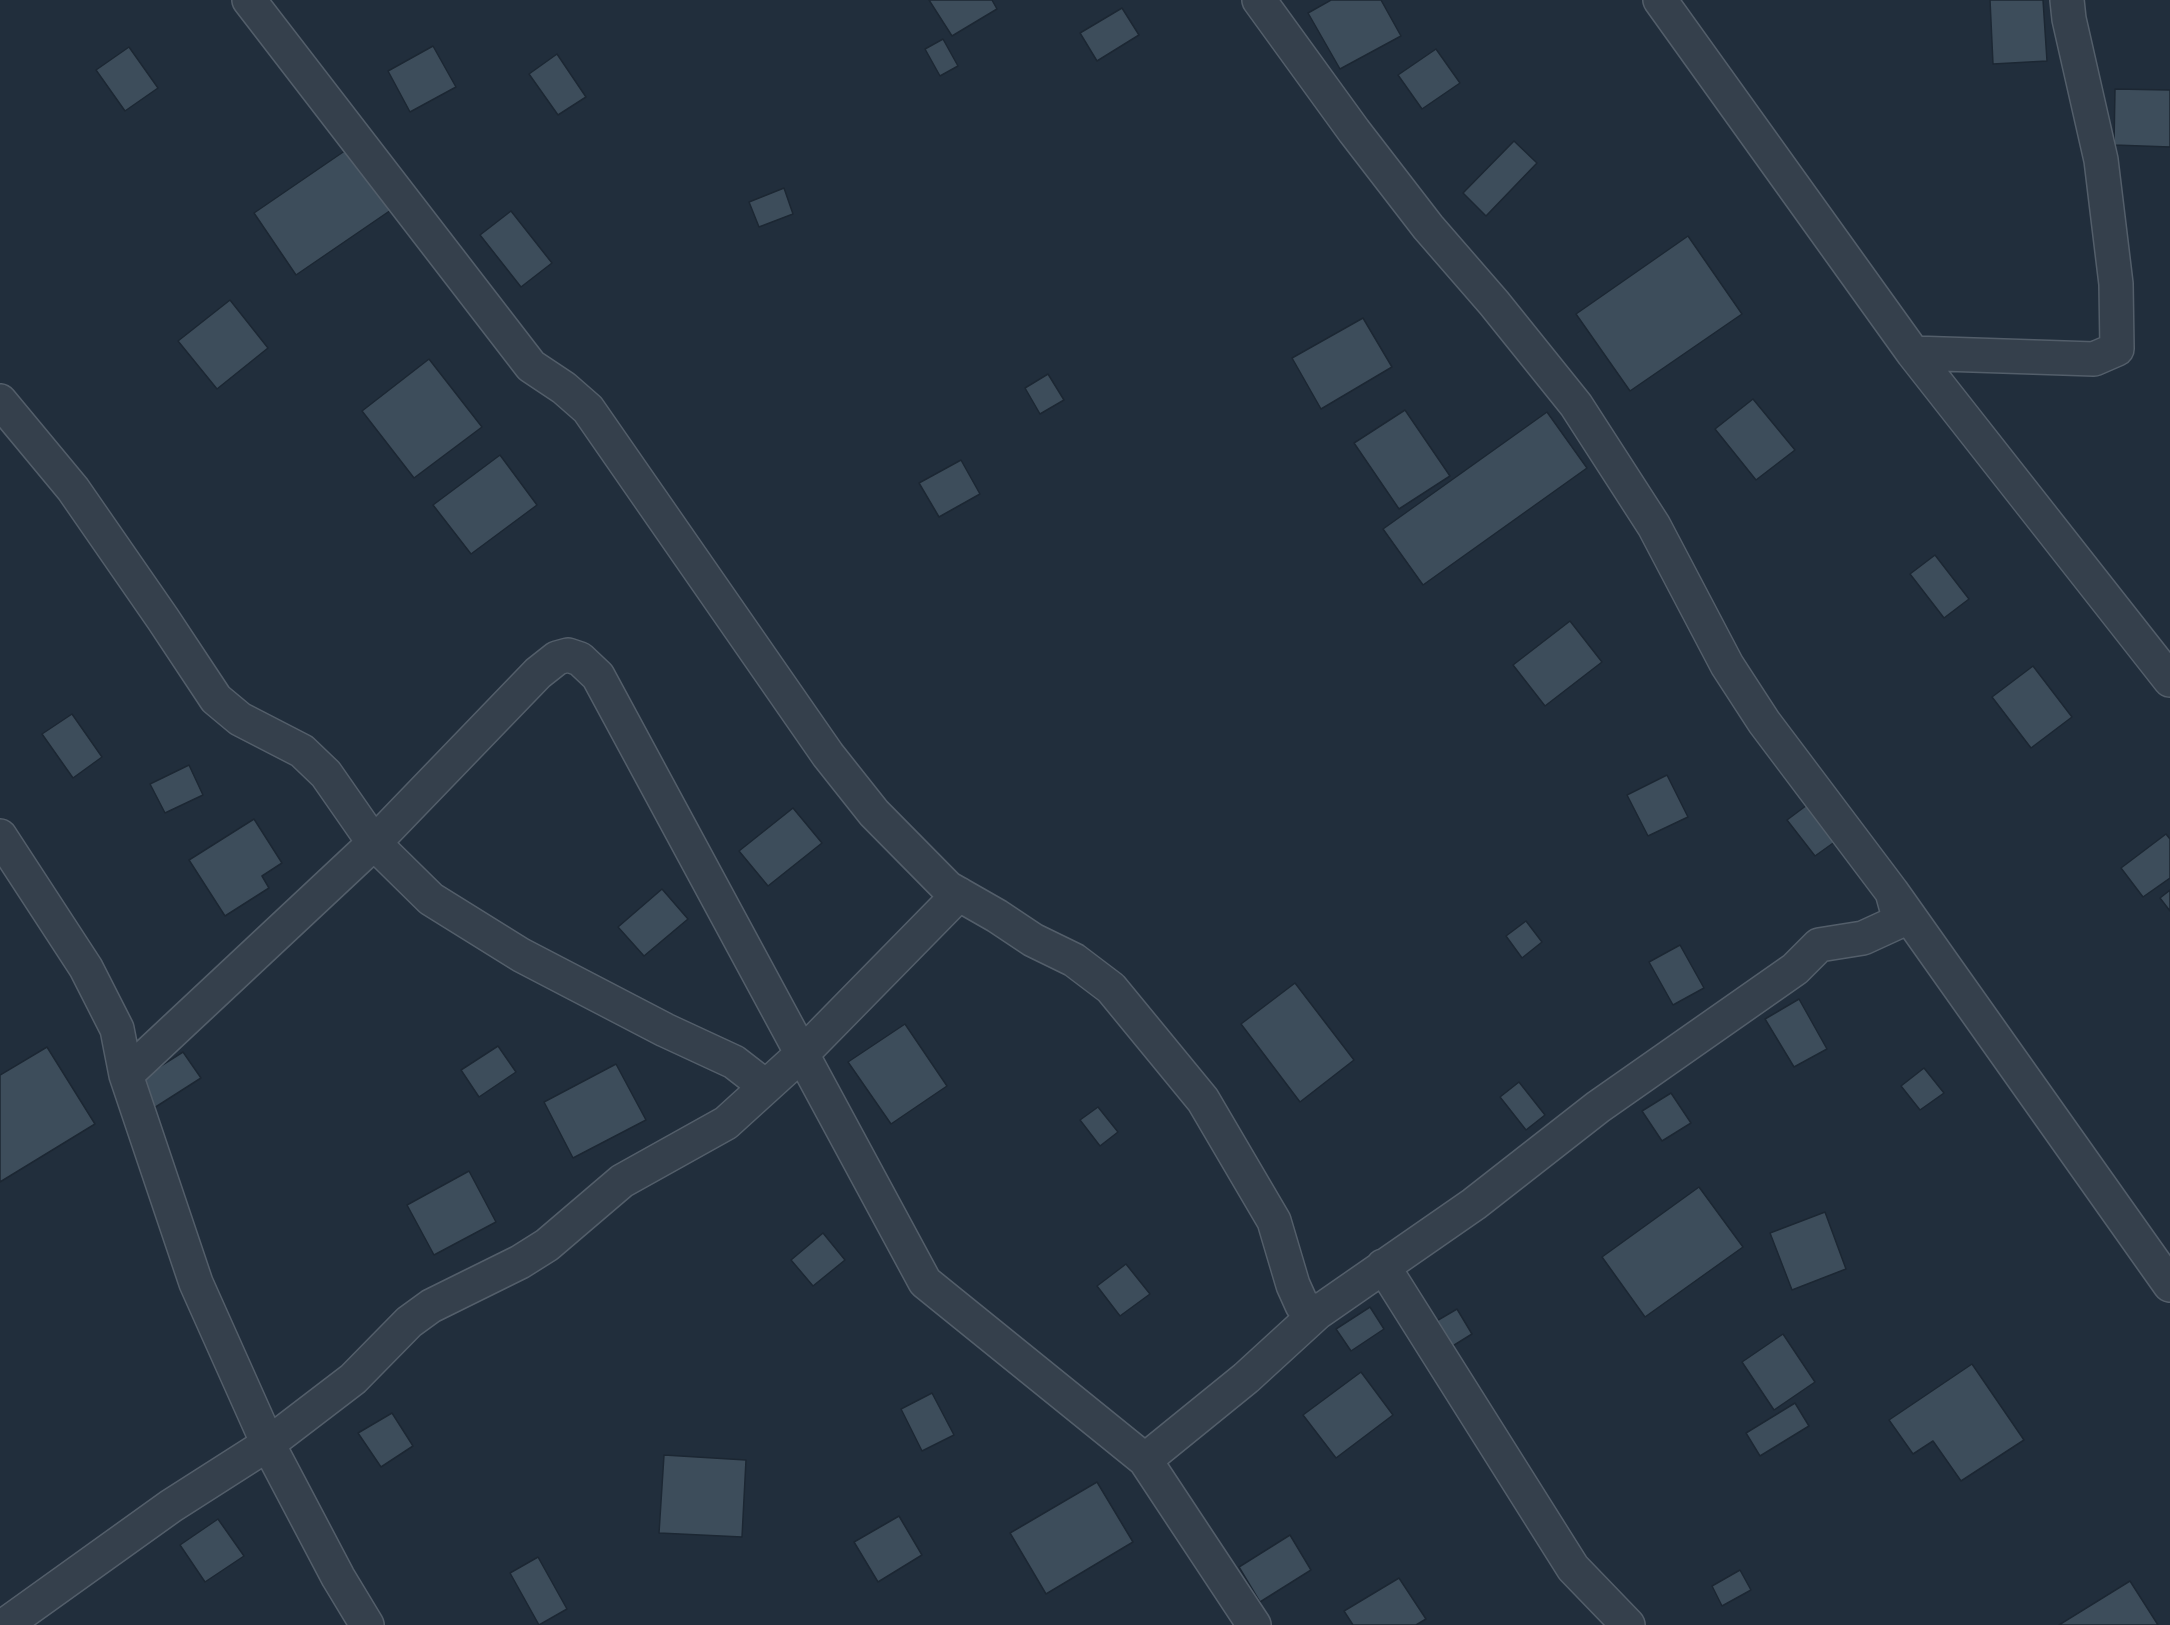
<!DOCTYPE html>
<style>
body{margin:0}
canvas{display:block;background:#212e3c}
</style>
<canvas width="2170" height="1625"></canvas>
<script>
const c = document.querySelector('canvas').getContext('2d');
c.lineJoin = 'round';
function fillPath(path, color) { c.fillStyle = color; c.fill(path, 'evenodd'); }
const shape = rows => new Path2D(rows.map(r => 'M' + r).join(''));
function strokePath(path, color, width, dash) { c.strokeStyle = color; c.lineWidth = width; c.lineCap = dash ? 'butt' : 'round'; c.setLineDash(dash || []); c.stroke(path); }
const building = shape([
 [929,0,992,0,997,9,952,36,929,0],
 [1331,0,1381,0,1401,36,1340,69,1308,13,1331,0],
 [1990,0,2043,0,2047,61,1993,64,1990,0],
 [1122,8,1139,35,1097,61,1080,33,1122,8],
 [943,39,958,66,940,76,925,49,943,39],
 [433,46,456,87,410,112,388,71,433,46],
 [129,47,158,88,125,111,96,70,129,47],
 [1436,49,1460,83,1422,109,1398,75,1436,49],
 [557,54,586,97,558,115,529,74,557,54],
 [2115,89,2170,90,2170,147,2114,145,2115,89],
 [1514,141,1537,163,1486,216,1463,193,1514,141],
 [349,148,391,210,296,275,254,213,349,148],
 [784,188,793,214,759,227,749,202,784,188],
 [511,211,552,263,521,287,480,235,511,211],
 [1688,236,1742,314,1630,391,1576,314,1688,236],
 [230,300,268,348,217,389,178,341,230,300],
 [1363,318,1392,367,1321,409,1292,358,1363,318],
 [429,359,482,427,414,478,362,411,429,359],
 [1048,374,1064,400,1040,414,1025,388,1048,374],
 [1753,399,1795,450,1756,480,1715,429,1753,399],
 [1405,410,1450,476,1399,509,1354,443,1405,410],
 [1547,412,1587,468,1423,585,1383,529,1547,412],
 [500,455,537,505,471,554,433,505,500,455],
 [961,460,980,494,939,517,919,483,961,460],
 [1935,555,1969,599,1944,618,1910,574,1935,555],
 [1570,621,1602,662,1545,706,1513,665,1570,621],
 [2033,666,2072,717,2031,748,1992,697,2033,666],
 [72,714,102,757,73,778,42,734,72,714],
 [189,765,203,795,165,813,150,784,189,765],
 [1667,775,1688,817,1648,836,1627,795,1667,775],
 [1807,805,1836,841,1815,856,1787,820,1807,805],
 [793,808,822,843,768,886,739,851,793,808],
 [254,819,282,863,262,876,269,888,225,916,189,860,254,819],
 [2166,834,2170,839,2170,878,2143,897,2121,868,2166,834],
 [662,889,688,919,644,956,618,927,662,889],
 [2170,890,2170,911,2160,898,2170,890],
 [1526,921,1542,942,1522,958,1506,936,1526,921],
 [1680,945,1704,988,1673,1005,1649,962,1680,945],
 [1295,983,1354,1060,1300,1102,1241,1024,1295,983],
 [1799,999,1827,1049,1794,1067,1765,1019,1799,999],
 [905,1024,947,1086,891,1124,848,1062,905,1024],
 [498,1046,516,1072,479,1097,461,1070,498,1046],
 [47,1047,95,1124,0,1182,0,1075,47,1047],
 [183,1052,201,1078,154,1108,137,1081,183,1052],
 [616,1064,646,1120,573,1158,544,1102,616,1064],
 [1924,1068,1944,1093,1920,1110,1901,1086,1924,1068],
 [1519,1082,1545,1115,1526,1130,1500,1097,1519,1082],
 [1671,1093,1691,1123,1662,1141,1642,1111,1671,1093],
 [1098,1107,1118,1132,1100,1146,1080,1120,1098,1107],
 [469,1171,496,1222,434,1255,407,1205,469,1171],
 [1699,1187,1743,1247,1645,1317,1602,1257,1699,1187],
 [1825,1212,1846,1269,1792,1290,1770,1233,1825,1212],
 [823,1233,845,1260,813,1286,791,1260,823,1233],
 [1126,1264,1150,1294,1120,1316,1097,1286,1126,1264],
 [1370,1307,1384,1329,1351,1351,1336,1329,1370,1307],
 [1457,1309,1472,1334,1443,1352,1428,1326,1457,1309],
 [1783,1334,1815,1382,1774,1410,1742,1362,1783,1334],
 [1972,1364,2024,1440,1961,1481,1933,1441,1913,1454,1889,1420,1972,1364],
 [1361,1372,1393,1415,1336,1458,1303,1415,1361,1372],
 [932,1393,954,1435,922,1451,901,1409,932,1393],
 [1795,1403,1809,1426,1760,1456,1746,1433,1795,1403],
 [392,1413,413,1446,381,1467,358,1433,392,1413],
 [664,1455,746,1460,742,1537,659,1533,664,1455],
 [1097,1482,1133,1542,1046,1594,1010,1533,1097,1482],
 [899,1516,922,1555,878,1582,854,1542,899,1516],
 [218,1519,244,1556,205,1582,180,1545,218,1519],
 [1290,1535,1311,1570,1260,1602,1239,1567,1290,1535],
 [538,1557,567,1609,539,1625,510,1573,538,1557],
 [1740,1570,1751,1590,1722,1606,1712,1586,1740,1570],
 [1399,1578,1426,1619,1416,1625,1353,1625,1344,1611,1399,1578],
 [2130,1581,2158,1625,2059,1625,2130,1581]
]);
const minor = shape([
 [249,0,531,366,564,388,588,409,828,755,874,813,948,888,997,916,1033,940,1074,960,1111,988,1203,1100,1274,1221,1293,1285,1302,1305,1317,1313,1246,1378,1145,1460],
 [1259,0,1354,131,1428,227,1494,303,1576,405,1654,526,1727,665,1764,722,1892,892,2170,1285],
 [1660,0,1913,353,2170,680],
 [1913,353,2094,359,2117,349,2116,284,2101,160,2069,19,2067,0],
 [0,401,73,489,163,619,216,699,240,719,302,751,326,774,374,843,431,899,521,955,665,1030,734,1062,765,1086],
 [0,836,86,968,117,1029,126,1075,196,1283,268,1444,338,1577,367,1625],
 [126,1075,374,843,538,673,557,658,568,655,580,659,598,676,925,1282,1145,1460,1254,1625],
 [1383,1266,1573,1568,1628,1625],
 [1317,1313,1474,1204,1598,1107,1795,969,1819,945,1863,938,1900,921,1892,892],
 [5,1625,171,1506,268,1444,353,1379,409,1322,431,1306,520,1262,547,1245,622,1181,726,1123,803,1053,959,894]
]);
fillPath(building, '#3d4d5b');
strokePath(building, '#1c2733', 1.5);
strokePath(minor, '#535e6a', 36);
strokePath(minor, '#35404c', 33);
</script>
